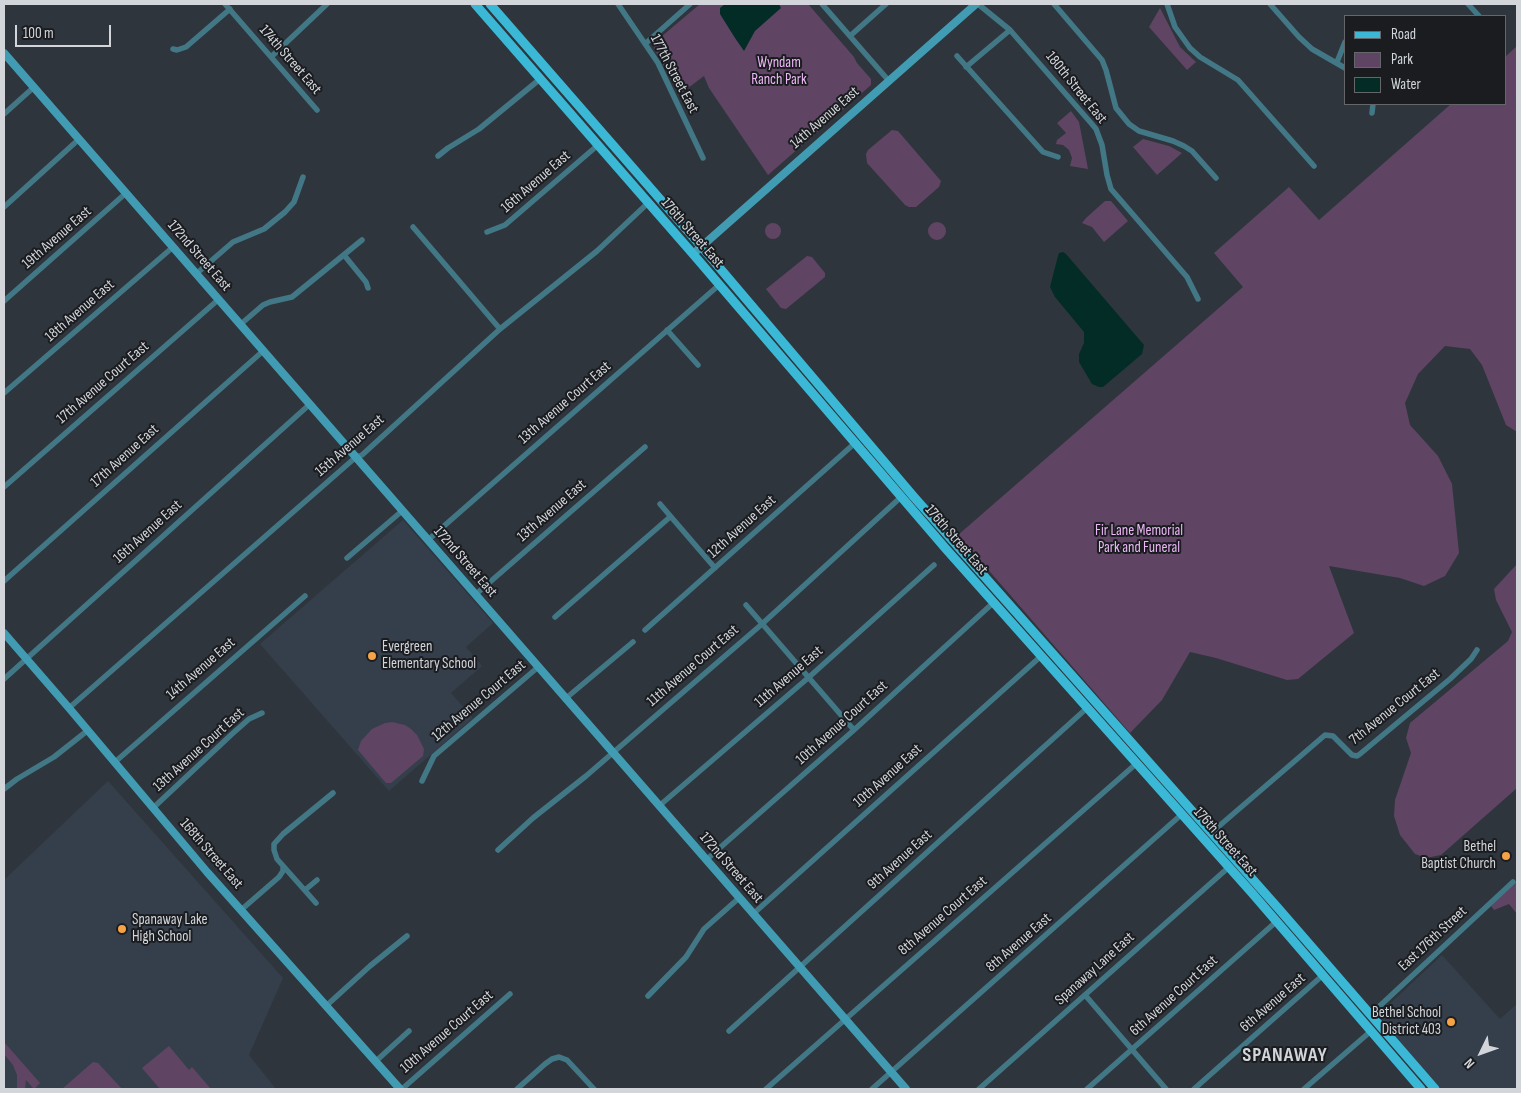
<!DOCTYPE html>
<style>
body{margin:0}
#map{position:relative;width:1521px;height:1093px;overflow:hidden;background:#2f353c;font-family:"Sofia Sans Condensed",sans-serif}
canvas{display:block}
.frame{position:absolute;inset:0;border:5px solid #d2d6da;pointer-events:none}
.legend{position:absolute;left:1344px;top:15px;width:162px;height:90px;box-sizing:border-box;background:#1a1c20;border:1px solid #64666a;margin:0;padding:6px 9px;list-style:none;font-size:15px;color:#d2d6da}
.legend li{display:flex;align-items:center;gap:10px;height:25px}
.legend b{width:25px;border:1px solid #64666a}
.north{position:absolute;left:1456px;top:1028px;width:50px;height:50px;-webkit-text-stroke:4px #1a1c20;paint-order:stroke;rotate:228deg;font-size:14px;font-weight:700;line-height:20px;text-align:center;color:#d2d6da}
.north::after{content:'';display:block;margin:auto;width:18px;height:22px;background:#d2d6da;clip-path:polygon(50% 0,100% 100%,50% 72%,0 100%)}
.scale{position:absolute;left:15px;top:25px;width:96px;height:22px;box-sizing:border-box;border:2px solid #d2d6da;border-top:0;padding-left:6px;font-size:15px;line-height:18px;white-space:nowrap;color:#d2d6da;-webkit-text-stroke:4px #1a1c20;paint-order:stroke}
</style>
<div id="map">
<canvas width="1521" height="1093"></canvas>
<div class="frame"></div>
<ul class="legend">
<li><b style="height:6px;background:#3ab8d6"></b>Road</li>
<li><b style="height:14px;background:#5f4563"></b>Park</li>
<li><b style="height:14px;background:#032c27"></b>Water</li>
</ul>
<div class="north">N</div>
<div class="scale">100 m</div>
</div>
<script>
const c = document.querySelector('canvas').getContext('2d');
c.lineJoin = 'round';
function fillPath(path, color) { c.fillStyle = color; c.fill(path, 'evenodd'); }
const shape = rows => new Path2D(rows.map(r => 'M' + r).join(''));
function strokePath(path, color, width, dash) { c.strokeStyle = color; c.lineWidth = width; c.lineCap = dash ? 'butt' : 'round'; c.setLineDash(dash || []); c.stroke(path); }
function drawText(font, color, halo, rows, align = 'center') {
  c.font = font + ' "Sofia Sans Condensed",sans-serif'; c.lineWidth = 4; c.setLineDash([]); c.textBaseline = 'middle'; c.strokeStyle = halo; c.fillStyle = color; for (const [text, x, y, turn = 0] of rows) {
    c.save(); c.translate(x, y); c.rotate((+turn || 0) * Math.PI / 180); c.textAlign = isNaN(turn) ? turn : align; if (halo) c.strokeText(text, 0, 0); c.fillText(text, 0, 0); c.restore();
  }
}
const built = shape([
 [403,520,493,623,466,647,482,666,451,693,473,718,389,791,260,644],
 [108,781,283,978,249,1055,276,1089,4,1089,4,880],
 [1442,955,1500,1019,1517,1004,1517,1089,1439,1089,1378,1015]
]);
const green = shape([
 [700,4,808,4,854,57,857,63,871,79,871,85,768,175,709,88,704,76,680,94,654,48,655,42],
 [1160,8,1180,47,1196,62,1187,70,1149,27],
 [1517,46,1517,432,1506,425,1482,365,1470,349,1445,346,1418,374,1405,403,1410,425,1438,456,1452,484,1459,553,1445,576,1424,586,1400,578,1329,566,1354,633,1298,679,1287,680,1216,658,1190,652,1162,700,1130,733,958,535,1243,287,1214,253,1289,187,1319,220,1451,104,1505,104,1505,57],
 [1071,111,1079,122,1088,169,1070,166,1072,158,1069,150,1063,145,1056,144,1057,140,1066,133,1057,123],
 [892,130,898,131,941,181,939,187,916,207,909,207,905,205,867,163,866,154,868,150],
 [1143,139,1169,146,1182,153,1157,175,1133,147],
 [1105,201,1111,201,1128,221,1104,242,1092,227,1082,223,1086,218],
 '928 231a9 9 0 1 1 18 0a9 9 0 1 1-18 0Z',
 '765 231a8 8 0 1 1 16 0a8 8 0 1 1-16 0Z',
 [807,256,812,257,825,273,825,277,786,309,781,308,766,289],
 [1517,564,1517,788,1441,855,1426,858,1415,854,1400,835,1394,816,1395,800,1411,753,1406,738,1410,723,1508,641,1512,632,1496,600,1494,589],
 [392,722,405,725,411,729,417,735,424,749,423,756,391,783,386,783,358,750,361,741,372,729,385,723],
 [1517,882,1517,914,1509,904,1494,910,1491,906],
 [4,1042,40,1083,34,1089,26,1080,25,1089,17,1089,17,1075,13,1065,4,1054],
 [169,1046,189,1070,192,1067,211,1089,160,1089,142,1068],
 [93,1062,98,1063,122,1089,62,1089]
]);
const water = shape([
 [725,4,779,4,781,8,755,31,744,51,735,38,720,14,720,8],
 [1063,252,1066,254,1144,345,1142,354,1103,387,1099,387,1092,384,1079,362,1079,354,1084,343,1084,332,1055,297,1050,287,1058,256,1059,253]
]);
const street = shape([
 [225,4,317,110],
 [618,4,658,63,703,158],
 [822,4,889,81],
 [978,4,1010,30,1091,123,1096,129,1102,145,1107,175,1111,189,1187,277,1198,299],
 [1054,4,1102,60,1106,70,1116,108,1129,124,1139,131,1173,141,1184,146,1192,151,1216,178],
 [1167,4,1175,27,1190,48,1200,57,1238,80,1314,166],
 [1270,4,1299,37,1312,49,1345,68],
 [1468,4,1479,16],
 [850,36,886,4],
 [645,44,690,4],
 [173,49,177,50,186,47,230,9],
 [957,56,1043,152,1058,157],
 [271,57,327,4],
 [1337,62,1345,42],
 [966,67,1010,30],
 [1372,113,1373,104],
 [4,114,34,87],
 [438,156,448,148,479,129,540,79],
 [4,207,78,140],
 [413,227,500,329],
 [487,232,505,225,598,145],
 [344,255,366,282,368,288],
 [196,274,233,242,264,229,285,212,294,202,303,177],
 [4,301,126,193],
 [241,324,263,305,270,302,292,297,362,240],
 [667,330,698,365],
 [4,393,173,247],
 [4,487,219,299],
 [660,504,715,568],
 [428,540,719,285],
 [347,558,402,511],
 [4,581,263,351],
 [475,595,645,447],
 [746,605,854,730],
 [555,617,670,517],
 [645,630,855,443],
 [4,679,310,404],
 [565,699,633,642],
 [69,708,356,457,362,455,500,329,597,251,648,203],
 [115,762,305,596],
 [422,781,434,756,537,668],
 [4,789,17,779,54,757,87,731],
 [659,806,808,678,934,565],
 [153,808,232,734,249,719,262,713],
 [1211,833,1325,735,1333,736,1352,755,1357,756,1360,754,1450,679,1471,659,1477,650],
 [498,850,533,818,586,776,762,624,901,497],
 [706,860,854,730,993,603],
 [305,890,317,880],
 [316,903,277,859,274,850,274,844,283,834,333,793],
 [241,910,279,877,283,871,283,867],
 [753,914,1040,657],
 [1085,995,1166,1089],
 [648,996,686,957,704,929,739,898],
 [326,1006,370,966,407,936],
 [1370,1015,1513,882],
 [729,1031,1087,708],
 [376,1061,409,1031],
 [402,1089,510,994],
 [517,1089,545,1064,552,1059,559,1057,567,1060,594,1089],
 [766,1089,1137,763],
 [872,1089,1182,814],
 [979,1089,1229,867],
 [1087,1089,1277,921],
 [1194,1089,1323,975],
 [1304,1089,1371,1031]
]);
const secondary = shape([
 [4,53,906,1089],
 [693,254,976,4],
 [4,633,69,708,207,872,400,1089]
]);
const primary = shape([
 [475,4,693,254,946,549,1252,893,1421,1089],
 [490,4,707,253,914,497,1278,908,1435,1089]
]);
const markers = [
 [372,656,5,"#f5a345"],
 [1506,856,5,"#f5a345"],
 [122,929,5,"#f5a345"],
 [1451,1022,5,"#f5a345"]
];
const streetNames = [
 ["174th Street East",290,60,49],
 ["177th Street East",674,74,62],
 ["180th Street East",1076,88,51],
 ["14th Avenue East",825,118,-41],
 ["16th Avenue East",536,182,-41],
 ["176th Street East",692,233,49],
 ["19th Avenue East",57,238,-41],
 ["172nd Street East",199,256,49],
 ["18th Avenue East",80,311,-41],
 ["17th Avenue Court East",103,383,-41],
 ["13th Avenue Court East",565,403,-41],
 ["15th Avenue East",350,446,-41],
 ["17th Avenue East",125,456,-42],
 ["13th Avenue East",552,511,-41],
 ["12th Avenue East",742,527,-42],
 ["16th Avenue East",148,532,-42],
 ["176th Street East",956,540,49],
 ["172nd Street East",465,562,49],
 ["11th Avenue Court East",693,666,-41],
 ["14th Avenue East",201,669,-41],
 ["11th Avenue East",789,677,-41],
 ["12th Avenue Court East",479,701,-40],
 ["7th Avenue Court East",1395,707,-39],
 ["10th Avenue Court East",842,723,-42],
 ["13th Avenue Court East",199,750,-42],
 ["10th Avenue East",888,776,-42],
 ["176th Street East",1225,842,48],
 ["168th Street East",211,854,49],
 ["9th Avenue East",900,860,-42],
 ["172nd Street East",731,868,49],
 ["8th Avenue Court East",943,916,-41],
 ["East 176th Street",1433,939,-43],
 ["8th Avenue East",1019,943,-41],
 ["Spanaway Lane East",1095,969,-42],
 ["6th Avenue Court East",1174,996,-42],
 ["6th Avenue East",1273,1003,-41],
 ["10th Avenue Court East",447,1032,-41]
];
const parkNames = [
 ["Wyndam",779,63],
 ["Ranch Park",779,80],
 ["Fir Lane Memorial",1139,531],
 ["Park and Funeral",1139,548]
];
const poiNames = [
 ["Evergreen",382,647],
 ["Elementary School",382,664],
 ["Bethel",1496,847,"right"],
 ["Baptist Church",1496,864,"right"],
 ["Spanaway Lake",132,920],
 ["High School",132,937],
 ["Bethel School",1441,1013,"right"],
 ["District 403",1441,1030,"right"]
];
const districtNames = [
 ["SPANAWAY",1285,1056]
];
fillPath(built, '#353f4b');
fillPath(green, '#5f4563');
fillPath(water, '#032c27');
strokePath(street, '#427785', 5.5);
strokePath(secondary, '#419cb3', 8);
strokePath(primary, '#3ab8d6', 9);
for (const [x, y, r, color] of markers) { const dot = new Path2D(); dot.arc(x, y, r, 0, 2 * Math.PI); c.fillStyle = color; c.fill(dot); strokePath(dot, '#1a1c20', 2); }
drawText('15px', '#d2d6da', '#1a1c20', streetNames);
drawText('15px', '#eeb7f7', '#1a1c20', parkNames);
drawText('15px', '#d2d6da', '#1a1c20', poiNames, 'left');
c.letterSpacing = '1px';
drawText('bold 20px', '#d2d6da', '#1a1c20', districtNames);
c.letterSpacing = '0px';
</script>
